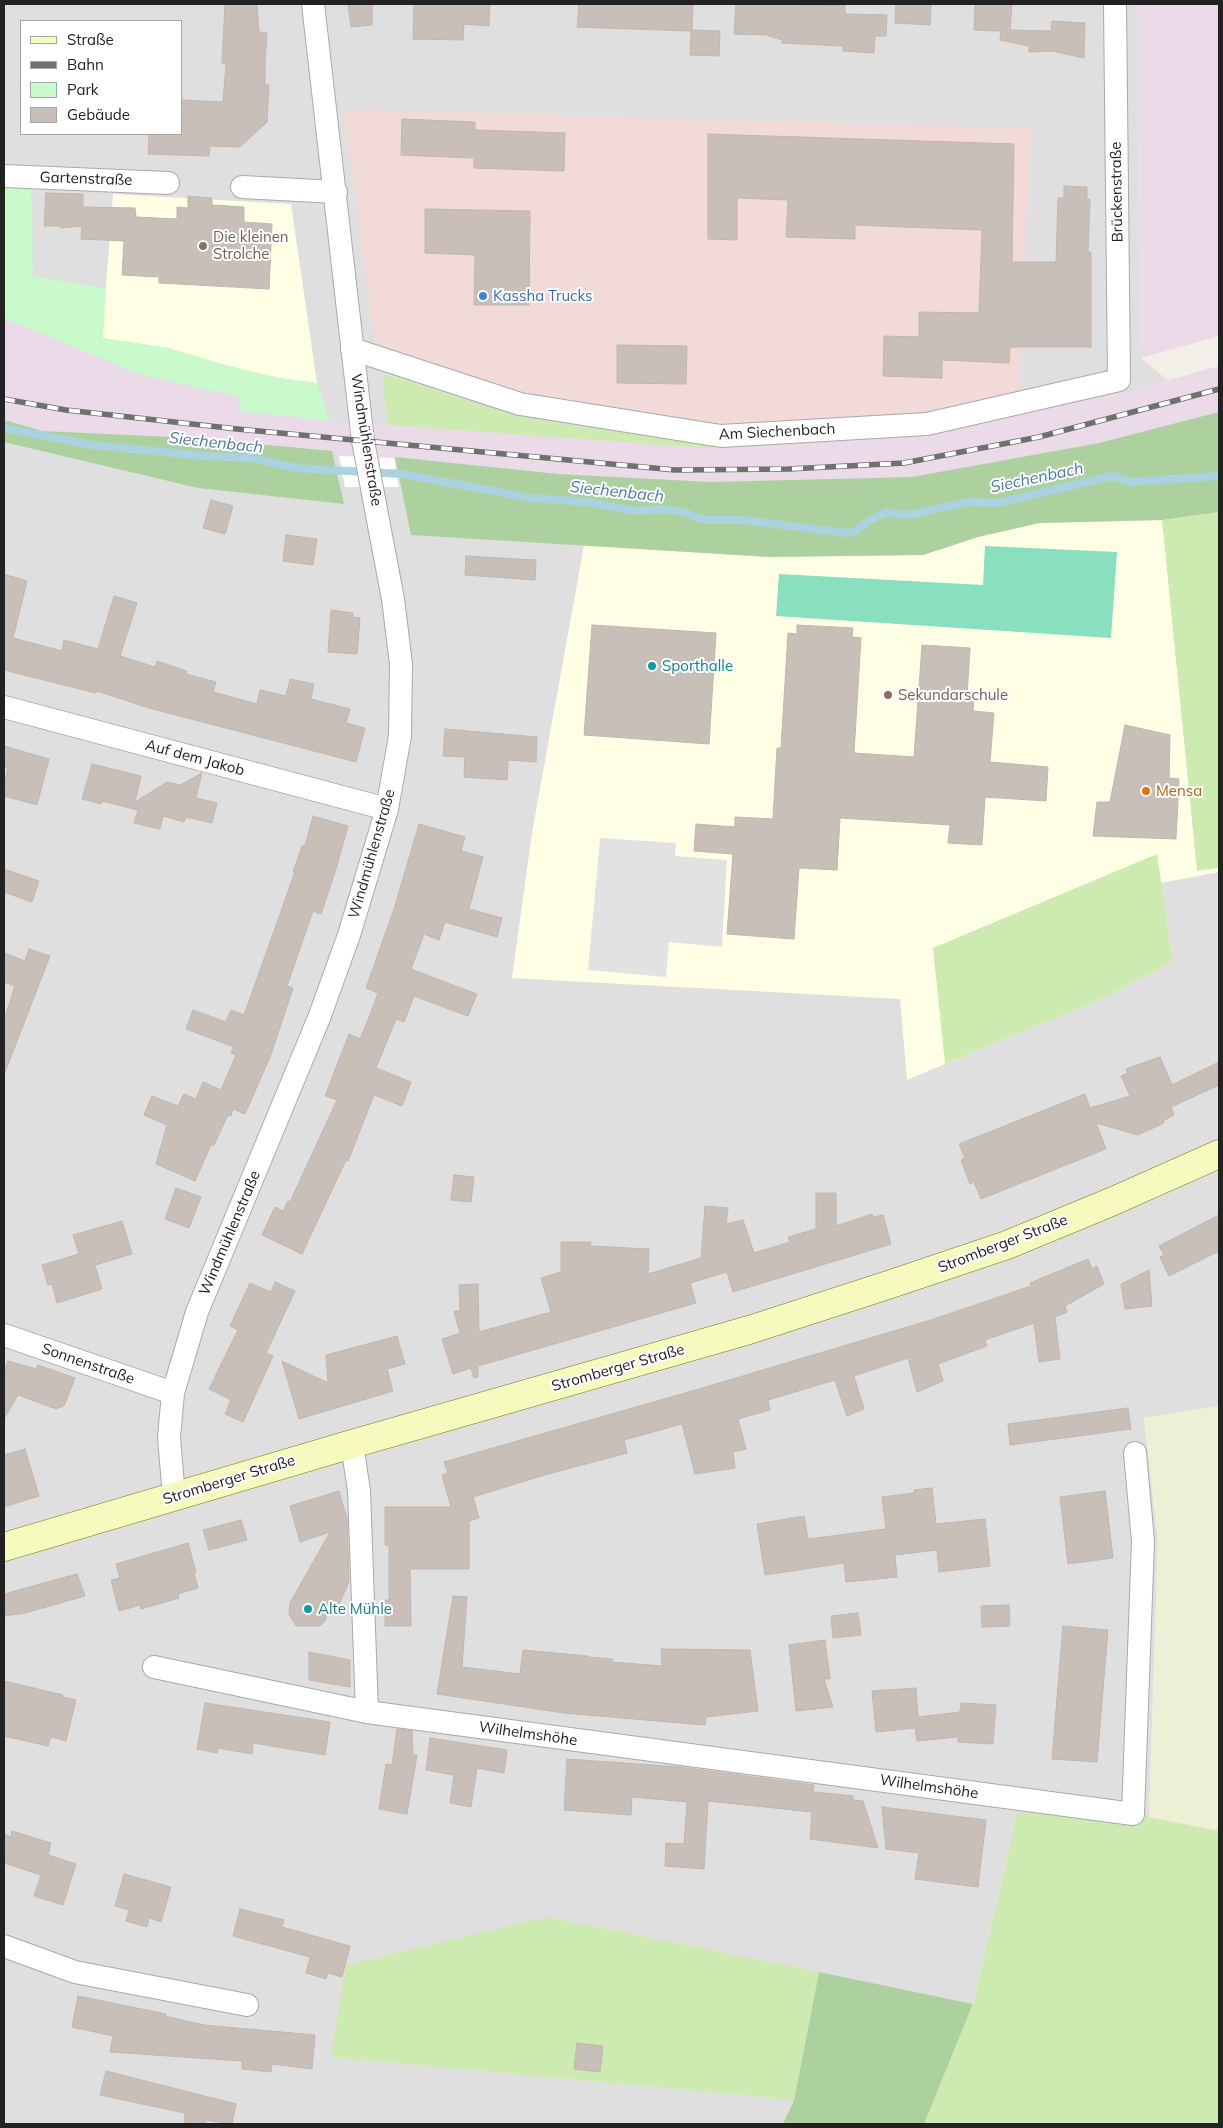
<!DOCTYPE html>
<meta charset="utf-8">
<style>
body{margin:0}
#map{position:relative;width:1223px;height:2128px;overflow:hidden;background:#f2efe9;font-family:Mulish,sans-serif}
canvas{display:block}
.frame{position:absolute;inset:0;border:5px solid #222;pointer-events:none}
.legend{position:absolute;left:20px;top:20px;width:162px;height:115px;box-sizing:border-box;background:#fff;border:1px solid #a7a7a7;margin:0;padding:6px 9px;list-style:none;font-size:15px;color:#222}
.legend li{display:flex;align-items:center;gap:10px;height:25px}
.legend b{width:25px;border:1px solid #a7a7a7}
</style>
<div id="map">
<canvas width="1223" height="2128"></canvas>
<div class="frame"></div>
<ul class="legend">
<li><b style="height:6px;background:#f7fabf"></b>Straße</li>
<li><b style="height:6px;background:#707070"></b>Bahn</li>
<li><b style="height:14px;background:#c8facc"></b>Park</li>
<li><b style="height:14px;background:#c7bfb8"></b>Gebäude</li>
</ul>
</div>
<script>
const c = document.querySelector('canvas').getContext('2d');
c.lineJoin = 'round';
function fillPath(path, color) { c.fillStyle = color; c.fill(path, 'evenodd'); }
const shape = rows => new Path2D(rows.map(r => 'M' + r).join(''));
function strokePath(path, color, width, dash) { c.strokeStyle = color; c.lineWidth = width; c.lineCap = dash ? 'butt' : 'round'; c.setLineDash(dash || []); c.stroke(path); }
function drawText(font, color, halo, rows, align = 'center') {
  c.font = font + ' Mulish,sans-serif'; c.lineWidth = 4; c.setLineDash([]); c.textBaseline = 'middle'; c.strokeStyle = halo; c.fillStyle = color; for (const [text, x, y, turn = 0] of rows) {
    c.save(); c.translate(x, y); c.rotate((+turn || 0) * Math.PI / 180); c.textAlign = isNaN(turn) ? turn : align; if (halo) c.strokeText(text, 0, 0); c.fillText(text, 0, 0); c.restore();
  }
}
const residential = shape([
 [4,4,1138,4,1141,358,1219,423,1219,1406,1144,1418,1158,1540,1149,1817,1016,1813,1006,1864,973,2004,547,1917,331,2057,794,2100,783,2124,4,2124],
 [21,21,181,21,181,134,21,134]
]);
const commercial = shape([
 [343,109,1031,128,1019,395,925,416,719,426,523,398,375,344]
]);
const industrial = shape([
 [1138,4,1219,4,1219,336,1141,358],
 [4,318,139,374,240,397,238,411,330,421,564,436,706,448,927,434,1127,392,1219,366,1219,412,1099,443,912,477,710,482,558,474,194,438,43,431,4,420]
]);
const education = shape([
 [113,194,291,204,317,383,279,378,225,365,168,348,102,338],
 [1219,512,1219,872,1161,883,1173,962,1099,1000,907,1080,900,999,512,978,532,833,584,545,769,557,923,555,978,537,1039,523,1162,520]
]);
const farmland = shape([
 [1219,1406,1219,1834,1149,1817,1158,1540,1144,1418]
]);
const grass = shape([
 [385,375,393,376,465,400,515,413,582,427,717,441,828,440,706,448,389,425,382,380],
 [1219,512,1219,868,1197,871,1162,520],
 [1157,854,1173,962,1099,1000,945,1064,933,948],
 [1016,1813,1133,1814,1219,1831,1219,2124,924,2124,973,2004,1006,1864],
 [547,1917,819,1972,794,2100,331,2057,346,1965]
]);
const forest = shape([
 [1219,412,1219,512,1162,520,1039,523,978,537,923,555,769,557,411,535,395,457,558,474,710,482,912,477,1099,443],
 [4,420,43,431,194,438,332,451,344,504,198,488,4,442],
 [819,1972,973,2004,924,2124,783,2124,794,2100]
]);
const park = shape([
 [4,186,31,189,33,276,106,289,103,338,168,348,225,365,279,378,317,383,330,421,238,411,240,397,139,374,4,318]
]);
const pitch = shape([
 [985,546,1117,552,1111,638,776,616,779,574,983,585]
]);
const parking = shape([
 [600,838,676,843,675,856,727,860,722,947,669,942,666,977,588,970]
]);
const pier = shape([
 [339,456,394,458,399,487,345,487]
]);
const stream = shape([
 [4,428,92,445,204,456,252,458,296,468,402,474,531,498,588,502,635,511,662,509,684,512,704,520,744,520,845,533,854,532,870,520,887,512,909,515,968,502,997,503,1113,476,1130,482,1219,476]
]);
const building = shape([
 [225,4,257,4,259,32,267,33,265,64,265,85,269,85,267,122,240,147,210,146,209,156,148,154,149,134,181,134,181,100,223,102,226,63,222,63,225,4],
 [348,4,372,4,372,25,351,27,348,4],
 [414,4,490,4,489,26,464,24,463,40,413,39,414,4],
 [579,4,693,4,692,30,720,31,719,56,690,55,691,31,577,27,579,4],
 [736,4,845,5,845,14,887,15,886,36,875,36,874,53,843,51,843,46,782,43,782,40,766,35,734,34,736,4],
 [896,4,931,4,930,25,895,23,896,4],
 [975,4,1012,4,1010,30,1051,31,1052,21,1085,23,1084,58,1052,51,1029,52,1029,46,1000,40,1001,31,974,30,975,4],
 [402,119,475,122,475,130,565,133,564,171,474,168,474,158,401,155,402,119],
 [708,134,1014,144,1012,262,1056,262,1058,198,1064,198,1064,186,1087,187,1087,199,1090,200,1088,252,1091,252,1091,347,1010,347,1009,363,942,360,942,378,883,376,884,336,919,337,919,312,979,313,982,230,855,225,855,239,786,237,788,200,737,198,737,240,708,239,708,134],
 [46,193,83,194,83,207,135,208,136,217,177,219,177,207,188,208,188,196,212,198,212,205,244,207,244,222,272,224,269,289,159,283,159,277,122,275,124,241,81,239,82,226,61,228,61,226,44,226,46,193],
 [425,209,530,211,529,305,474,305,475,255,425,253,425,209],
 [617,345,687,346,686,384,617,383,617,345],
 [211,500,233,506,225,534,203,528,211,500],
 [286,535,317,539,313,565,283,561,286,535],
 [466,556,536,560,535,580,465,575,466,556],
 [4,574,27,581,13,638,62,651,64,640,98,649,114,596,137,603,120,656,155,667,157,661,187,671,186,674,216,682,213,692,257,704,260,690,286,696,290,679,314,684,311,699,350,709,346,723,365,728,356,762,149,708,97,691,96,693,4,670,4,574],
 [331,610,353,613,353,617,360,618,357,654,328,652,331,610],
 [592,625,716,633,709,744,584,735,592,625],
 [797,625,853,628,852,637,861,638,854,753,914,757,922,645,970,648,967,696,974,696,973,711,994,713,990,762,1048,767,1046,801,985,797,982,845,948,843,950,825,840,818,837,870,799,868,794,939,727,934,733,854,694,851,696,824,735,827,735,817,773,819,777,748,781,748,788,633,797,634,797,625],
 [1125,725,1170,735,1169,778,1179,779,1176,839,1093,836,1097,802,1110,802,1125,725],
 [445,729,537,737,536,762,508,760,507,780,464,777,465,757,443,756,445,729],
 [4,746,49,759,37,805,4,796,4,786,8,768,4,767,4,746],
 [92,764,141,776,135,802,167,782,180,785,202,773,196,798,217,803,212,823,186,817,184,822,163,816,160,829,134,823,138,810,102,801,101,804,82,799,92,764],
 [313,816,348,826,336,869,321,914,313,911,287,986,293,988,270,1057,245,1114,233,1109,231,1116,228,1115,214,1145,211,1145,195,1181,156,1164,167,1125,144,1115,152,1096,178,1106,184,1094,196,1099,203,1082,221,1090,236,1055,231,1053,234,1047,186,1029,193,1010,226,1022,231,1010,244,1015,295,872,293,872,302,846,305,846,313,816],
 [419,824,465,837,461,851,483,857,469,909,502,918,497,937,445,922,439,940,424,934,411,969,477,994,468,1016,414,996,404,1022,396,1019,376,1068,411,1082,402,1106,374,1095,348,1161,346,1160,302,1254,262,1235,275,1207,283,1211,288,1201,290,1202,337,1100,325,1096,349,1034,360,1039,370,1015,378,993,366,988,394,909,419,824],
 [4,869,39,881,32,902,4,892,4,869],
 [29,949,50,956,5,1072,4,1072,4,1020,15,986,4,982,4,953,25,961,29,949],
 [1160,1057,1172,1085,1219,1062,1219,1085,1171,1107,1174,1115,1163,1121,1164,1123,1138,1135,1096,1123,1106,1149,981,1199,974,1182,970,1184,961,1160,965,1158,959,1144,1085,1094,1090,1108,1130,1096,1121,1076,1128,1073,1126,1069,1160,1057],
 [454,1175,474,1177,471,1202,451,1200,454,1175],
 [176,1188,201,1197,189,1228,165,1219,176,1188],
 [816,1193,836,1193,836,1226,872,1214,873,1217,883,1215,891,1244,733,1292,727,1272,690,1283,696,1303,478,1366,478,1377,474,1378,471,1368,453,1374,442,1339,460,1333,454,1312,460,1310,459,1285,478,1284,479,1332,551,1312,541,1278,561,1272,561,1242,591,1242,590,1246,649,1249,648,1274,701,1258,705,1206,728,1208,726,1224,743,1220,754,1253,790,1242,788,1237,816,1229,816,1193],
 [1219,1215,1219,1251,1169,1276,1160,1257,1164,1255,1159,1246,1219,1215],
 [122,1221,132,1254,95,1265,102,1289,57,1303,52,1284,48,1285,42,1265,79,1254,73,1235,122,1221],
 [1088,1259,1092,1269,1097,1266,1104,1284,1065,1306,1067,1312,1055,1317,1060,1359,1039,1362,1034,1323,985,1340,987,1346,938,1364,943,1381,917,1392,908,1358,854,1376,864,1409,847,1416,835,1380,768,1400,770,1410,738,1419,746,1449,733,1452,735,1468,695,1474,682,1424,624,1440,627,1453,548,1474,473,1497,479,1518,469,1521,469,1569,410,1569,411,1626,385,1626,385,1600,389,1600,389,1545,385,1545,385,1507,451,1507,442,1475,448,1473,444,1462,699,1389,934,1319,1031,1286,1030,1283,1088,1259],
 [1149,1270,1152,1306,1125,1309,1121,1284,1149,1270],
 [275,1282,295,1291,266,1353,273,1356,243,1422,225,1414,231,1400,209,1389,238,1330,230,1326,250,1283,271,1292,275,1282],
 [397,1336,405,1364,387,1369,393,1391,299,1419,282,1361,328,1383,326,1355,397,1336],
 [8,1361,36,1369,38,1365,75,1378,64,1406,56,1409,18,1395,4,1419,4,1373,8,1361],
 [1128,1408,1131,1429,1010,1445,1008,1424,1128,1408],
 [25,1449,39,1496,4,1507,4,1455,25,1449],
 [932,1488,936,1524,985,1519,990,1566,939,1572,937,1550,895,1555,897,1577,846,1582,844,1563,765,1575,757,1524,804,1516,808,1539,886,1529,882,1497,914,1493,914,1490,932,1488],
 [339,1491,347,1519,349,1582,339,1604,329,1610,325,1621,320,1626,296,1626,289,1614,290,1603,330,1532,300,1542,290,1506,339,1491],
 [1105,1491,1113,1558,1068,1564,1060,1497,1105,1491],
 [241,1520,247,1540,209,1550,203,1530,241,1520],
 [188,1543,196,1572,194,1573,198,1588,178,1594,179,1598,141,1609,140,1605,119,1611,111,1580,120,1578,116,1564,188,1543],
 [77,1574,85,1596,25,1613,4,1616,4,1594,77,1574],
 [453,1596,467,1597,462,1667,520,1674,523,1650,588,1656,588,1657,612,1659,612,1662,662,1666,661,1649,750,1650,758,1711,706,1717,705,1725,564,1713,437,1694,453,1596],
 [1009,1605,1010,1626,982,1627,981,1606,1009,1605],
 [858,1613,861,1635,833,1638,831,1616,858,1613],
 [1063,1626,1108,1630,1097,1762,1052,1759,1063,1626],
 [825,1640,830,1679,824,1679,833,1707,796,1711,789,1645,825,1640],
 [309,1652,350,1660,350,1687,309,1680,309,1652],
 [4,1681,63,1695,62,1697,76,1700,66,1741,51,1737,48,1746,4,1736,4,1681],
 [916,1688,918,1717,960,1712,961,1703,996,1705,993,1744,958,1742,958,1737,917,1741,915,1728,876,1732,872,1691,916,1688],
 [205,1703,330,1722,325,1755,253,1743,252,1754,218,1748,217,1753,197,1749,205,1703],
 [397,1729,412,1731,413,1755,417,1755,407,1814,379,1809,386,1764,392,1765,397,1729],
 [430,1738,507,1750,504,1773,477,1768,471,1807,450,1803,454,1775,426,1770,430,1738],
 [567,1759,680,1767,814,1785,813,1792,853,1796,853,1800,863,1801,878,1848,810,1839,812,1812,708,1801,704,1869,665,1866,666,1843,684,1844,687,1802,632,1797,631,1815,564,1810,567,1759],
 [882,1807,986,1820,978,1887,915,1879,919,1853,886,1849,882,1807],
 [12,1831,51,1843,48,1855,76,1864,63,1905,34,1896,41,1875,4,1863,4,1834,11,1837,12,1831],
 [124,1874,171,1887,161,1922,149,1918,147,1927,126,1921,129,1910,115,1906,124,1874],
 [240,1909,284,1920,282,1927,350,1946,342,1977,328,1973,326,1979,306,1973,310,1957,233,1936,240,1909],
 [78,1996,166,2014,165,2016,204,2025,315,2035,312,2069,272,2064,271,2072,242,2069,242,2061,110,2052,113,2036,72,2027,78,1996],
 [577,2043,603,2046,600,2072,574,2069,577,2043],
 [106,2071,236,2104,232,2124,206,2120,206,2124,184,2124,185,2113,100,2095,106,2071]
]);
const street = shape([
 [4,176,168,183],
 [242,187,336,192],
 [352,349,520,404,721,436,927,424,1119,380,1115,4],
 [4,707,387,809],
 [4,1335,173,1393],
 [352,1444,359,1491,367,1712],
 [174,1497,169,1437,173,1393,197,1312,319,1018,349,935,387,809,400,736,401,664,393,599,363,441,313,4],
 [154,1667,367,1712,1133,1814,1143,1541,1135,1453],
 [4,1946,75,1972,247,2005]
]);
const secondary = shape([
 [4,1547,352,1444,749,1330,888,1285,1007,1245,1111,1202,1219,1154]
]);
const rail = shape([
 [4,399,66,410,237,429,675,470,789,469,904,463,1039,437,1219,389]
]);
const markers = [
 [203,246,5,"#8d6e63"],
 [483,296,5,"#3f7fe0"],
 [652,666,5,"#0f9aa8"],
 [888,695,5,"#8d6e63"],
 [1146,791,5,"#e8710a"],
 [308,1609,5,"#0f9aa8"]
];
const streetNames = [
 ["Gartenstraße",86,179,2],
 ["Brückenstraße",1117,192,-91],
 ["Am Siechenbach",777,432,-3],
 ["Windmühlenstraße",366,440,81],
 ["Auf dem Jakob",195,758,15],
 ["Windmühlenstraße",372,854,-74],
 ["Windmühlenstraße",230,1233,-67],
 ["Stromberger Straße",1003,1244,-21],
 ["Sonnenstraße",88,1364,19],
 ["Stromberger Straße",618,1368,-16],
 ["Stromberger Straße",229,1480,-17],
 ["Wilhelmshöhe",528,1734,8],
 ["Wilhelmshöhe",929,1787,8]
];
const educationNames = [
 ["Die kleinen",213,237],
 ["Strolche",213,254],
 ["Sekundarschule",898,695]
];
const shopNames = [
 ["Kassha Trucks",493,296]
];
const cultureNames = [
 ["Sporthalle",662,666],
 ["Alte Mühle",318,1609]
];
const foodNames = [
 ["Mensa",1156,791]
];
const waterNames = [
 ["Siechenbach",216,443,6],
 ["Siechenbach",1037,478,-12],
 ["Siechenbach",617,492,6]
];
fillPath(residential, '#e0dfdf');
fillPath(commercial, '#f2dad9');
fillPath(industrial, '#ebdbe8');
fillPath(education, '#ffffe5');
fillPath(farmland, '#eef0d5');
fillPath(grass, '#cdebb0');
fillPath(forest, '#add19e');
fillPath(park, '#c8facc');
fillPath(pitch, '#88e0be');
fillPath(parking, '#e2e2e2');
fillPath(pier, '#fff');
strokePath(stream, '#aad3df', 8);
fillPath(building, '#c7bfb8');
strokePath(building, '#c4b6ab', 1);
strokePath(street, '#a9a9a9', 24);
strokePath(secondary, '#707d05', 29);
strokePath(street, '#fff', 22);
strokePath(secondary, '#f7fabf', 28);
strokePath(rail, '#707070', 5.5);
strokePath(rail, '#fff', 4, [11]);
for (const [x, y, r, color] of markers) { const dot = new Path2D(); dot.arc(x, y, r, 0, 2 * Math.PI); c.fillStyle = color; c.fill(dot); strokePath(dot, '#fff', 2); }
drawText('15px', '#222', '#fff', streetNames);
drawText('15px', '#785e54', '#fff', educationNames, 'left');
drawText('15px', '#366cbe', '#fff', shopNames, 'left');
drawText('15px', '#0d838f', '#fff', cultureNames, 'left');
drawText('15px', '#c56008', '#fff', foodNames, 'left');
drawText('italic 16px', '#4a7aab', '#fff', waterNames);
</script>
